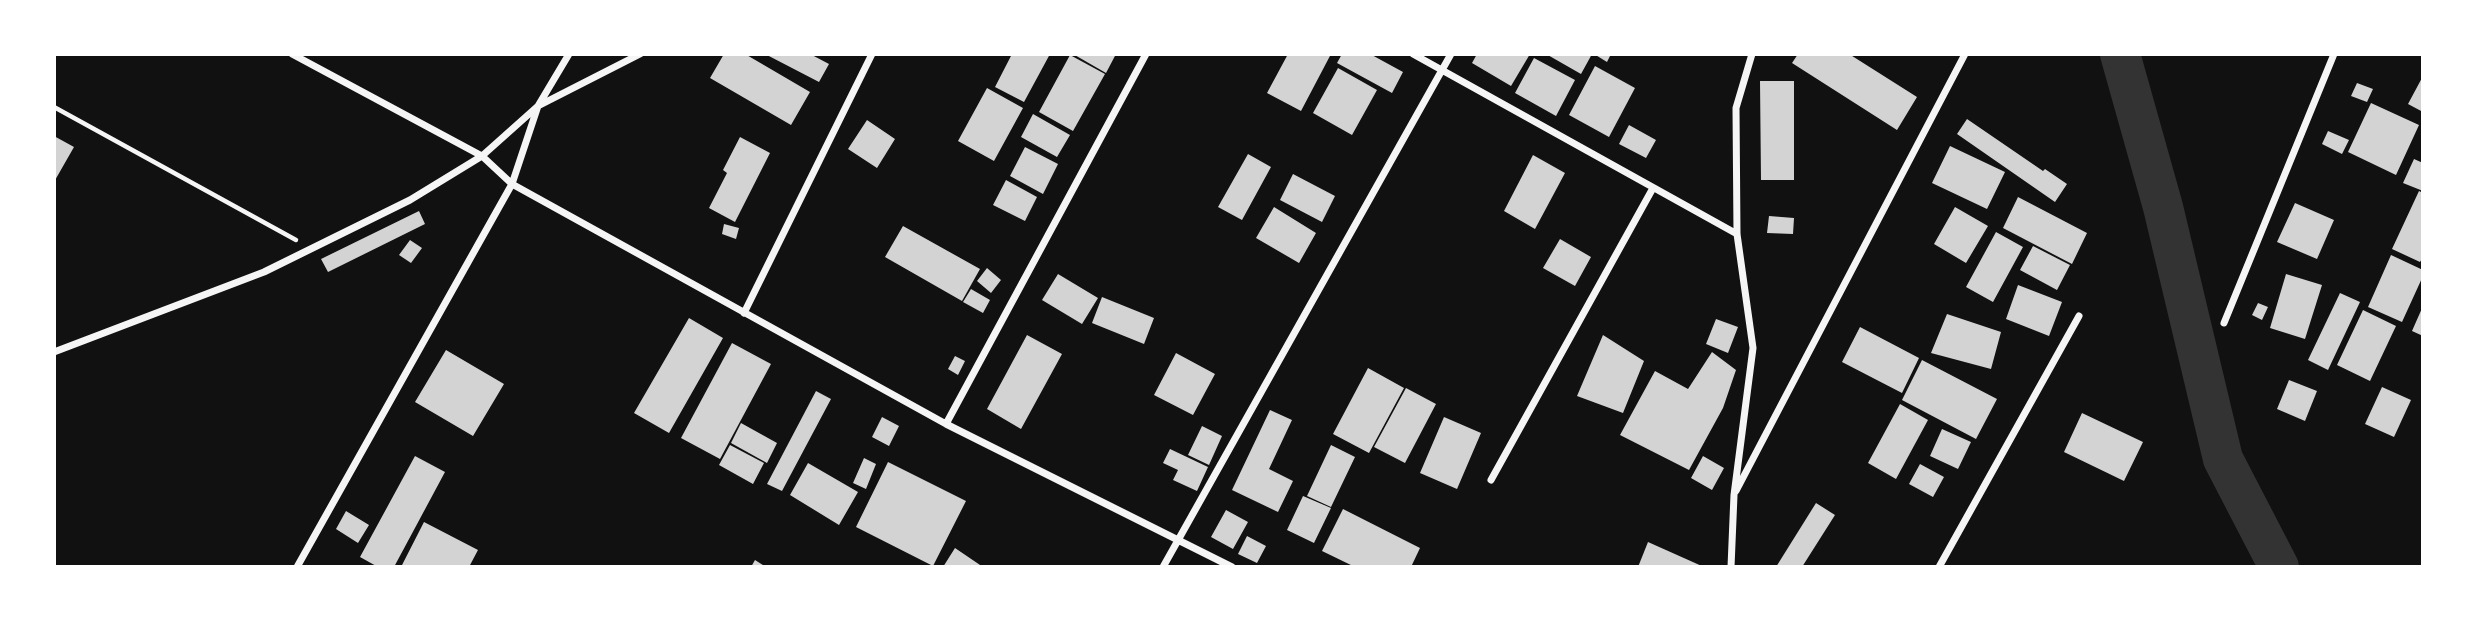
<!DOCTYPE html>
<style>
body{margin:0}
#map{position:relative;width:2477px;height:621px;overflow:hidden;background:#111;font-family:"PT Sans",sans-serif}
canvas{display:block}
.frame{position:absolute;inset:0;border:56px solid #fff;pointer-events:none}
</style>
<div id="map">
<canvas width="2477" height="621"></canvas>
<div class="frame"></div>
</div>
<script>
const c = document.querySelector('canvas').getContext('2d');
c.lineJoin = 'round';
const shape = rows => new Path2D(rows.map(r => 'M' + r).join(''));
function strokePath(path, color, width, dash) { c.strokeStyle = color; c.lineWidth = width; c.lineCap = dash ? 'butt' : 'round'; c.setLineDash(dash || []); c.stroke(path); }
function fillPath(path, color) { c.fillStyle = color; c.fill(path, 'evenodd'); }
const river = shape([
 [2120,54,2163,207,2223,459,2279,567]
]);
const building = shape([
 [724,54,745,54,810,92,791,125,710,78],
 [765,54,810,54,829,64,819,82],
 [1012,54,1050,54,1024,102,995,87],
 [1073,54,1116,54,1106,73],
 [1288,54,1331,54,1301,111,1267,93],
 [1342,54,1370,54,1403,72,1392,93,1337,63],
 [1477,54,1530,54,1511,86,1472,63],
 [1546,54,1592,54,1581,74],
 [1594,54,1611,54,1607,62],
 [1798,54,1849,54,1917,97,1897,130,1792,63],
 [1070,55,1105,74,1073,131,1039,112],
 [1534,58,1575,80,1556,116,1515,93],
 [1595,66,1635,88,1609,137,1569,115],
 [1338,68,1377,90,1352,135,1313,113],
 [2423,76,2423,112,2408,104],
 [1760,81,1794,81,1794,180,1761,180],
 [2357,83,2373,89,2367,102,2351,96],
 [987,88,1023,108,994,161,958,141],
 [2371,103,2419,125,2396,175,2348,152],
 [1033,114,1070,135,1057,157,1021,137],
 [1967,119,2043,171,2045,169,2067,184,2055,202,1957,134],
 [867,120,895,139,877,168,848,149],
 [1629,125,1656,140,1646,158,1619,144],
 [2328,131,2349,140,2342,154,2322,144],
 [54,136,74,147,54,182],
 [740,137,770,153,735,222,709,208,727,173,723,170],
 [1950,146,2005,172,1987,209,1932,183],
 [1025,147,1058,164,1043,194,1010,176],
 [1248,154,1271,167,1242,220,1218,207],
 [1533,155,1565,173,1535,229,1504,211],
 [2414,159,2423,163,2423,191,2403,183],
 [1293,174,1335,196,1322,222,1280,200],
 [1006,180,1037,197,1025,221,993,205],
 [2419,191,2423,193,2423,257,2420,262,2392,249],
 [2018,197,2087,233,2072,264,2003,228],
 [2295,203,2334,220,2317,259,2277,242],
 [1274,207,1316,233,1299,263,1256,238],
 [1955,207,1988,226,1966,263,1934,244],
 [419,211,425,224,328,272,321,259],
 [1769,216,1794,218,1793,234,1767,233],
 [724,224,739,228,736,239,722,234],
 [903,226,980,269,962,301,885,257],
 [1996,232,2023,247,1993,302,1966,287],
 [1560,239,1591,257,1575,286,1543,268],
 [410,240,422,248,411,263,399,255],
 [2033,246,2070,265,2057,290,2020,270],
 [2391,255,2423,270,2423,276,2402,322,2368,307],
 [987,268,1001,280,991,293,977,281],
 [1058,274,1098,298,1082,324,1042,300],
 [2286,274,2322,285,2305,339,2270,328],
 [2018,285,2062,302,2049,336,2006,319],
 [971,289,990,300,983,313,963,302],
 [2340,293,2360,302,2328,370,2308,360],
 [1102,297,1154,318,1144,344,1092,323],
 [2258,303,2268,307,2262,320,2252,315],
 [2423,306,2423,336,2412,331],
 [2363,310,2396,326,2370,381,2337,365],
 [1947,314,2001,332,1991,369,1931,353],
 [689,318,723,338,669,433,634,413],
 [1716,319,1738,327,1728,353,1706,344],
 [1860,327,1919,358,1902,393,1842,362],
 [1027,335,1062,354,1021,429,987,409],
 [1603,335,1644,361,1623,413,1577,396],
 [732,343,771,364,720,459,681,438],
 [446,350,504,384,473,436,415,402],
 [1712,352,1736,370,1723,408,1689,470,1620,435,1655,371,1688,389],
 [1176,353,1215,374,1193,415,1154,395],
 [955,356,965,361,958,375,948,369],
 [1922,360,1997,399,1976,439,1902,400],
 [1368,368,1404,388,1369,453,1333,434],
 [2289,380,2317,391,2305,421,2277,409],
 [2382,387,2411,400,2394,437,2365,424],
 [1406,388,1436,404,1405,463,1374,447],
 [816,391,831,399,782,491,767,484],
 [1900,404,1928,420,1896,479,1868,463],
 [1270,410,1292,420,1269,469,1293,481,1278,512,1232,490],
 [2082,413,2143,442,2124,481,2064,452],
 [882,417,899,426,889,446,872,437],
 [1444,417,1481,433,1457,489,1420,473],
 [741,423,777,443,767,463,731,443],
 [1202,426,1222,436,1209,465,1188,455],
 [1942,429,1971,442,1958,469,1930,456],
 [730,445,764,463,753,484,719,465],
 [1331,445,1355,457,1331,507,1307,496],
 [1170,449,1208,467,1197,491,1173,480,1178,470,1163,463],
 [415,456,445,472,394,567,378,567,360,557],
 [1703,456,1724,468,1712,490,1691,478],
 [864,458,876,464,866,489,853,483],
 [888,462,966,501,933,566,856,527],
 [808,463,858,492,839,525,790,495],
 [1920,464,1944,477,1933,497,1909,484],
 [1303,496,1331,508,1314,543,1287,530],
 [1816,503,1835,515,1802,567,1776,567],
 [1343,509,1420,548,1411,567,1355,567,1322,551],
 [1226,510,1248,522,1233,549,1211,537],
 [346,511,369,525,358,543,336,529],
 [424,522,478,550,469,567,401,567],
 [1247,536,1266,546,1257,563,1238,554],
 [1648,542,1704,567,1638,567],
 [955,548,983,567,943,567],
 [755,560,766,567,751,567]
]);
const path = shape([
 [54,107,296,240]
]);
const minor = shape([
 [292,54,482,156,512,184,946,424,1232,567],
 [1413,54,1737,234],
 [744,313,872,54],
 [2224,323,2334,54],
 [54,352,264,272,410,200,482,156,538,106,640,54],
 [946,424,1146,54],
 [1491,480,1653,188],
 [1736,491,1965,54],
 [297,567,512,184,538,106,569,54],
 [1163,567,1451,54],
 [1731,567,1734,495,1753,348,1737,234,1736,108,1752,54],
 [1939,567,2079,316]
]);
strokePath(river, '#333', 40);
fillPath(building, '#d3d3d3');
strokePath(path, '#f5f5f5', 4.5);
strokePath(minor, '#f5f5f5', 7);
</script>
